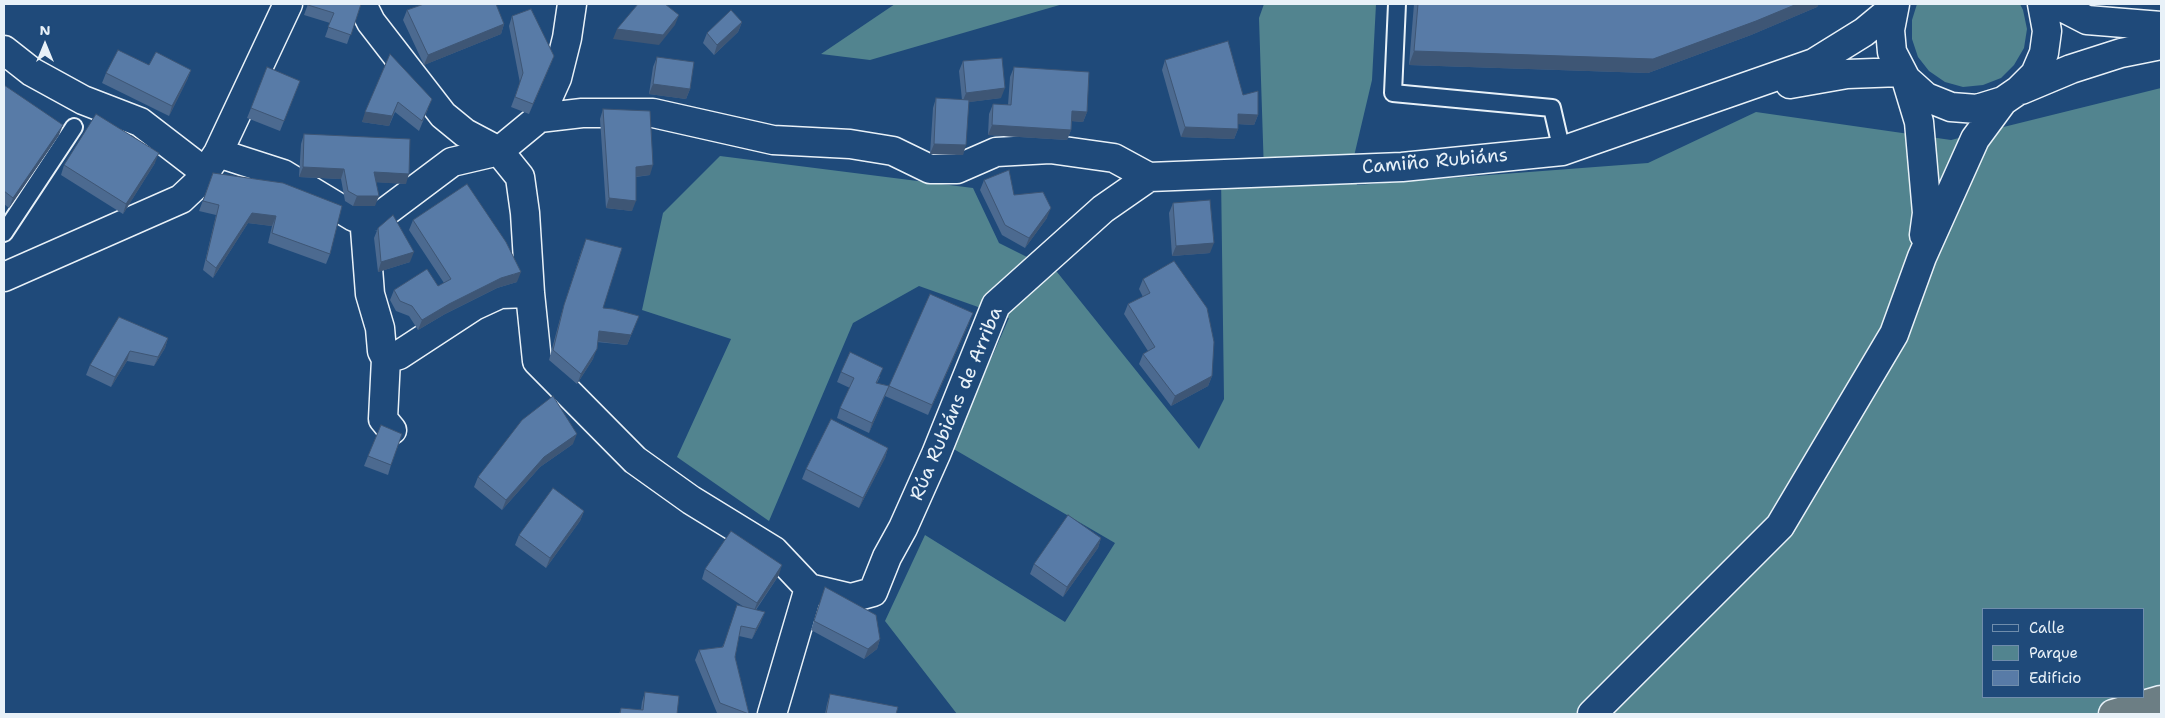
<!DOCTYPE html>
<meta charset="utf-8">
<style>
body{margin:0}
#map{position:relative;width:2165px;height:718px;overflow:hidden;background:#1f4a7a;font-family:"Shantell Sans",sans-serif}
canvas{display:block}
.frame{position:absolute;inset:0;border:5px solid #e8f1f8;pointer-events:none}
.legend{position:absolute;left:1982px;top:608px;width:162px;height:90px;box-sizing:border-box;background:#1f4a7a;border:1px solid #6f8dac;margin:0;padding:6px 9px;list-style:none;font-size:15px;color:#e8f1f8}
.legend li{display:flex;align-items:center;gap:10px;height:25px}
.legend b{width:25px;border:1px solid #6f8dac}
.north{position:absolute;left:20px;top:20px;width:50px;height:50px;-webkit-text-stroke:4px #1f4a7a;paint-order:stroke;rotate:0deg;font-size:14px;font-weight:700;line-height:20px;text-align:center;color:#e8f1f8}
.north::after{content:'';display:block;margin:auto;width:18px;height:22px;background:#e8f1f8;clip-path:polygon(50% 0,100% 100%,50% 72%,0 100%)}
</style>
<div id="map">
<canvas width="2165" height="718"></canvas>
<div class="frame"></div>
<ul class="legend">
<li><b style="height:6px;background:#1f4a7a"></b>Calle</li>
<li><b style="height:14px;background:#52848f"></b>Parque</li>
<li><b style="height:14px;background:#587ba7"></b>Edificio</li>
</ul>
<div class="north">N</div>
</div>
<script>
const c = document.querySelector('canvas').getContext('2d');
c.lineJoin = 'round';
function fillPath(path, color) { c.fillStyle = color; c.fill(path, 'evenodd'); }
const shape = rows => new Path2D(rows.map(r => 'M' + r).join(''));
function strokePath(path, color, width, dash) { c.strokeStyle = color; c.lineWidth = width; c.lineCap = dash ? 'butt' : 'round'; c.setLineDash(dash || []); c.stroke(path); }
function drawText(font, color, halo, rows, align = 'center') {
  c.font = font + ' "Shantell Sans",sans-serif'; c.lineWidth = 4.5; c.setLineDash([]); c.textBaseline = 'middle'; c.strokeStyle = halo; c.fillStyle = color; for (const [text, x, y, turn = 0] of rows) {
    c.save(); c.translate(x, y); c.rotate((+turn || 0) * Math.PI / 180); c.textAlign = isNaN(turn) ? turn : align; if (halo) c.strokeText(text, 0, 0); c.fillText(text, 0, 0); c.restore();
  }
}
const green = shape([
 [895,4,1063,4,870,60,821,54],
 [1264,4,1376,4,1372,80,1351,169,1357,185,1648,163,1756,112,1951,140,2161,88,2161,714,957,714,885,621,925,535,1065,622,1115,543,952,448,1009,318,919,286,853,323,769,521,677,457,731,339,642,310,663,213,720,156,973,188,999,243,1057,272,1199,449,1224,399,1221,175,1264,173,1259,18],
 [1984,609,2144,609,2144,697,1984,697],
 [1917,4,2020,4,2023,10,2027,29,2024,48,2014,65,2001,78,1983,85,1963,87,1945,82,1929,71,1918,57,1912,39,1912,20]
]);
const lane = shape([
 [1397,4,1393,93,1552,108,1562,151],
 [4,233,74,127]
]);
const street = shape([
 [362,4,371,22,443,115,465,133,499,151,539,118,557,78,567,38,572,4],
 [1895,4,1890,30,1892,52,1906,79,1926,97,1951,107,1977,109,2003,101,2019,90,2035,74,2044,53,2047,31,2042,4],
 [2056,4,2087,20,2161,26],
 [4,50,32,72,83,100,140,122,205,172],
 [1906,79,1919,122,1927,213,1924,235],
 [1790,84,1847,74,1901,72],
 [2021,90,2071,69,2121,53,2161,45],
 [539,118,582,113,653,113,773,140,850,144,893,151,930,169,957,169,996,152,1050,149,1114,158,1149,177,1103,209,996,305,936,454,903,528,887,557,873,592,851,598,809,588],
 [218,153,283,174,354,217,380,216,452,162,499,151,520,177,525,213,530,293,537,361,635,460,691,500,774,551,809,588,772,714],
 [1149,177,1402,167,1562,151,1814,63,1864,32,1893,8],
 [364,216,370,294,380,328,382,351,386,359,399,355,474,306,500,294,530,293],
 [4,277,181,199,198,183,218,153,288,4],
 [386,359,383,419,392,430],
 [1592,714,1780,526,1894,334,1922,257,1975,139,2003,101]
]);
const highway = shape([
 [2113,714,2161,700]
]);
const wall = shape([
 [308,4,361,4,347,44,325,37,330,23,304,15],
 [1414,4,1819,4,1817,7,1751,35,1648,73,1409,65],
 [407,10,504,24,501,34,424,65,403,20],
 [512,16,554,56,529,114,511,107,520,83,509,26],
 [742,22,738,32,714,55,703,43,707,33],
 [390,54,428,109,419,131,395,112,389,126,362,122],
 [657,57,690,89,686,99,649,94,653,67],
 [1165,60,1243,95,1258,115,1254,125,1238,124,1238,129,1234,139,1181,137,1162,70],
 [963,61,1001,98,969,102,963,155,930,154,933,108,936,98,962,100,959,71],
 [149,65,191,70,187,80,169,116,102,83,106,73],
 [1014,67,1087,112,1083,122,1072,121,1071,130,1067,140,988,135,989,114,993,104,1008,105,1010,77],
 [300,81,280,131,247,118,251,108],
 [4,85,59,135,9,208,4,204],
 [603,109,650,175,636,177,632,211,606,208,600,119],
 [304,134,406,184,376,182,375,206,353,206,345,201,341,179,299,177,301,144],
 [155,163,123,214,61,175,64,165],
 [213,173,330,254,326,264,268,243,272,226,248,223,213,278,203,270,216,215,199,211],
 [984,180,1014,195,1047,218,1025,248,1002,235,980,190],
 [1173,203,1210,253,1172,256,1169,213],
 [413,220,517,282,497,288,445,314,418,330,409,316,396,311,390,300,394,290,438,286,444,283,409,230],
 [378,228,410,262,378,272,374,238],
 [582,249,603,308,635,326,627,345,597,342,593,359,577,384,549,360,561,315],
 [1143,279,1212,376,1208,386,1171,406,1139,364,1143,354,1148,351,1124,314,1128,304,1143,297,1139,289],
 [969,323,928,415,885,396,869,433,837,418,840,408,850,388,837,382,841,372,880,377,877,383,889,386],
 [168,338,165,348,154,366,127,361,111,387,86,375,90,365],
 [573,444,540,467,502,510,474,487,478,477],
 [888,448,885,458,859,508,802,479,806,469],
 [368,456,391,465,388,475,364,466],
 [584,511,580,521,546,568,515,545,519,535],
 [1101,538,1098,548,1063,597,1030,574,1034,564],
 [705,569,779,575,756,610,761,622,752,639,739,636,735,657,749,714,720,714,717,713,695,660,699,650,722,647,744,607,702,579],
 [825,587,880,639,877,649,864,659,811,630],
 [645,692,677,714,619,714,621,708,641,710,642,702],
 [830,694,896,714,825,714,827,704]
]);
const shadedWall = shape([
 [1797,4,1819,4,1817,7,1751,35,1648,73,1409,65,1414,51],
 [679,15,675,25,659,45,613,39,617,29],
 [742,22,738,32,714,55,717,45],
 [504,24,501,34,424,65,428,55],
 [554,56,550,66,529,114,533,104],
 [191,70,187,80,169,116,172,106],
 [653,84,690,89,686,99,649,94],
 [1005,88,1001,98,962,103,966,93],
 [398,102,389,126,362,122,365,112],
 [1072,111,1087,112,1083,122,1069,121],
 [1238,114,1258,115,1254,125,1235,124],
 [63,125,59,135,9,208,13,198],
 [992,125,1071,130,1067,140,988,135],
 [1185,127,1238,129,1234,139,1181,137],
 [934,144,966,145,963,155,930,154],
 [159,153,155,163,123,214,126,204],
 [653,165,650,175,632,177,636,167],
 [303,167,344,169,341,179,299,177],
 [374,172,409,174,406,184,371,182],
 [357,196,379,196,375,206,353,206],
 [609,198,636,201,632,211,606,208],
 [1051,208,1047,218,1025,248,1029,238],
 [252,213,276,216,272,226,248,223,213,278,216,268],
 [1214,243,1210,253,1172,256,1176,246],
 [414,252,410,262,378,272,381,262],
 [521,272,517,282,497,288,445,314,418,330,422,320,449,304,501,278],
 [973,313,969,323,928,415,932,405],
 [639,316,627,345,595,341,599,331],
 [168,338,165,348,154,366,158,357],
 [597,349,593,359,577,384,581,374],
 [130,351,127,361,111,387,115,377],
 [1212,376,1208,386,1171,406,1175,396],
 [889,386,885,396,869,433,872,423],
 [577,434,573,444,540,467,502,510,506,500,544,457],
 [888,448,885,458,859,508,863,498],
 [584,511,580,521,546,568,550,558],
 [1101,538,1098,548,1063,597,1067,587],
 [782,565,779,575,753,613,757,603],
 [765,612,761,622,752,639,756,629],
 [880,639,877,649,864,659,868,649]
]);
const building = shape([
 [308,4,361,4,351,35,328,27,334,13,308,5,308,4],
 [424,4,496,4,504,24,428,55,407,10,424,4],
 [638,4,665,4,679,15,663,35,617,29,638,4],
 [1418,4,1797,4,1756,21,1653,59,1414,51,1418,4],
 [531,9,554,56,533,104,515,97,523,73,512,16,531,9],
 [731,10,742,22,717,45,707,33,731,10],
 [1228,41,1243,95,1258,91,1258,115,1238,114,1238,129,1185,127,1165,60,1228,41],
 [118,50,149,65,156,52,191,70,172,106,106,73,118,50],
 [390,54,432,99,422,121,398,102,392,116,365,112,390,54],
 [657,57,694,62,690,89,653,84,657,57],
 [1002,58,1005,88,966,93,963,61,1002,58],
 [267,67,300,81,284,121,251,108,267,67],
 [1014,67,1089,72,1087,112,1072,111,1071,130,992,125,993,104,1011,105,1014,67],
 [4,85,63,125,13,198,4,191,4,85],
 [936,98,969,100,966,145,934,144,936,98],
 [603,109,650,111,653,165,636,167,636,201,609,198,603,109],
 [96,114,159,153,126,204,64,165,96,114],
 [304,134,410,139,409,174,374,172,379,196,357,196,348,191,344,169,303,167,304,134],
 [1009,170,1014,195,1043,192,1051,208,1029,238,1005,225,984,180,1009,170],
 [213,173,283,183,342,206,330,254,272,233,276,216,252,213,216,268,206,260,219,205,203,201,213,173],
 [467,184,506,242,521,272,501,278,449,304,422,320,412,306,400,301,394,290,427,269,438,286,451,279,413,220,467,184],
 [1210,200,1214,243,1176,246,1173,203,1210,200],
 [393,215,414,252,381,262,378,228,393,215],
 [586,239,622,248,603,308,613,309,639,316,631,335,599,331,597,349,581,374,553,350,564,305,586,239],
 [1174,261,1207,308,1214,342,1212,376,1175,396,1143,354,1155,347,1128,304,1150,293,1143,279,1174,261],
 [930,294,973,313,932,405,889,386,930,294],
 [119,317,168,338,158,357,130,351,115,377,90,365,119,317],
 [850,352,883,368,876,383,889,386,872,423,840,408,854,378,841,372,850,352],
 [553,396,577,434,544,457,506,500,478,477,522,420,553,396],
 [831,419,888,448,863,498,806,469,831,419],
 [381,425,402,434,391,465,368,456,381,425],
 [553,488,584,511,550,558,519,535,553,488],
 [1068,515,1101,538,1067,587,1034,564,1068,515],
 [731,531,782,565,757,603,705,569,731,531],
 [825,587,876,615,880,639,868,649,814,621,825,587],
 [737,605,765,612,756,629,741,626,735,657,749,714,720,703,699,650,723,647,737,605],
 [645,692,679,696,677,714,620,714,621,708,643,710,645,692],
 [830,694,898,707,896,714,826,714,830,694]
]);
const streetNames = [
 ["Camiño Rubiáns",1435,162,-5],
 ["Rúa Rubiáns de Arriba",957,404,-67]
];
fillPath(green, '#52848f');
strokePath(lane, '#e8f1f8', 20);
strokePath(street, '#e8f1f8', 31);
strokePath(highway, '#e8f1f8', 31);
strokePath(lane, '#1f4a7a', 16);
strokePath(street, '#1f4a7a', 28);
strokePath(highway, '#6c7e84', 28);
fillPath(wall, '#4c6a90');
fillPath(shadedWall, '#3e5675');
fillPath(building, '#587ba7');
strokePath(building, '#3e5675', 1);
drawText('19px', '#e8f1f8', '#1f4a7a', streetNames);
</script>
